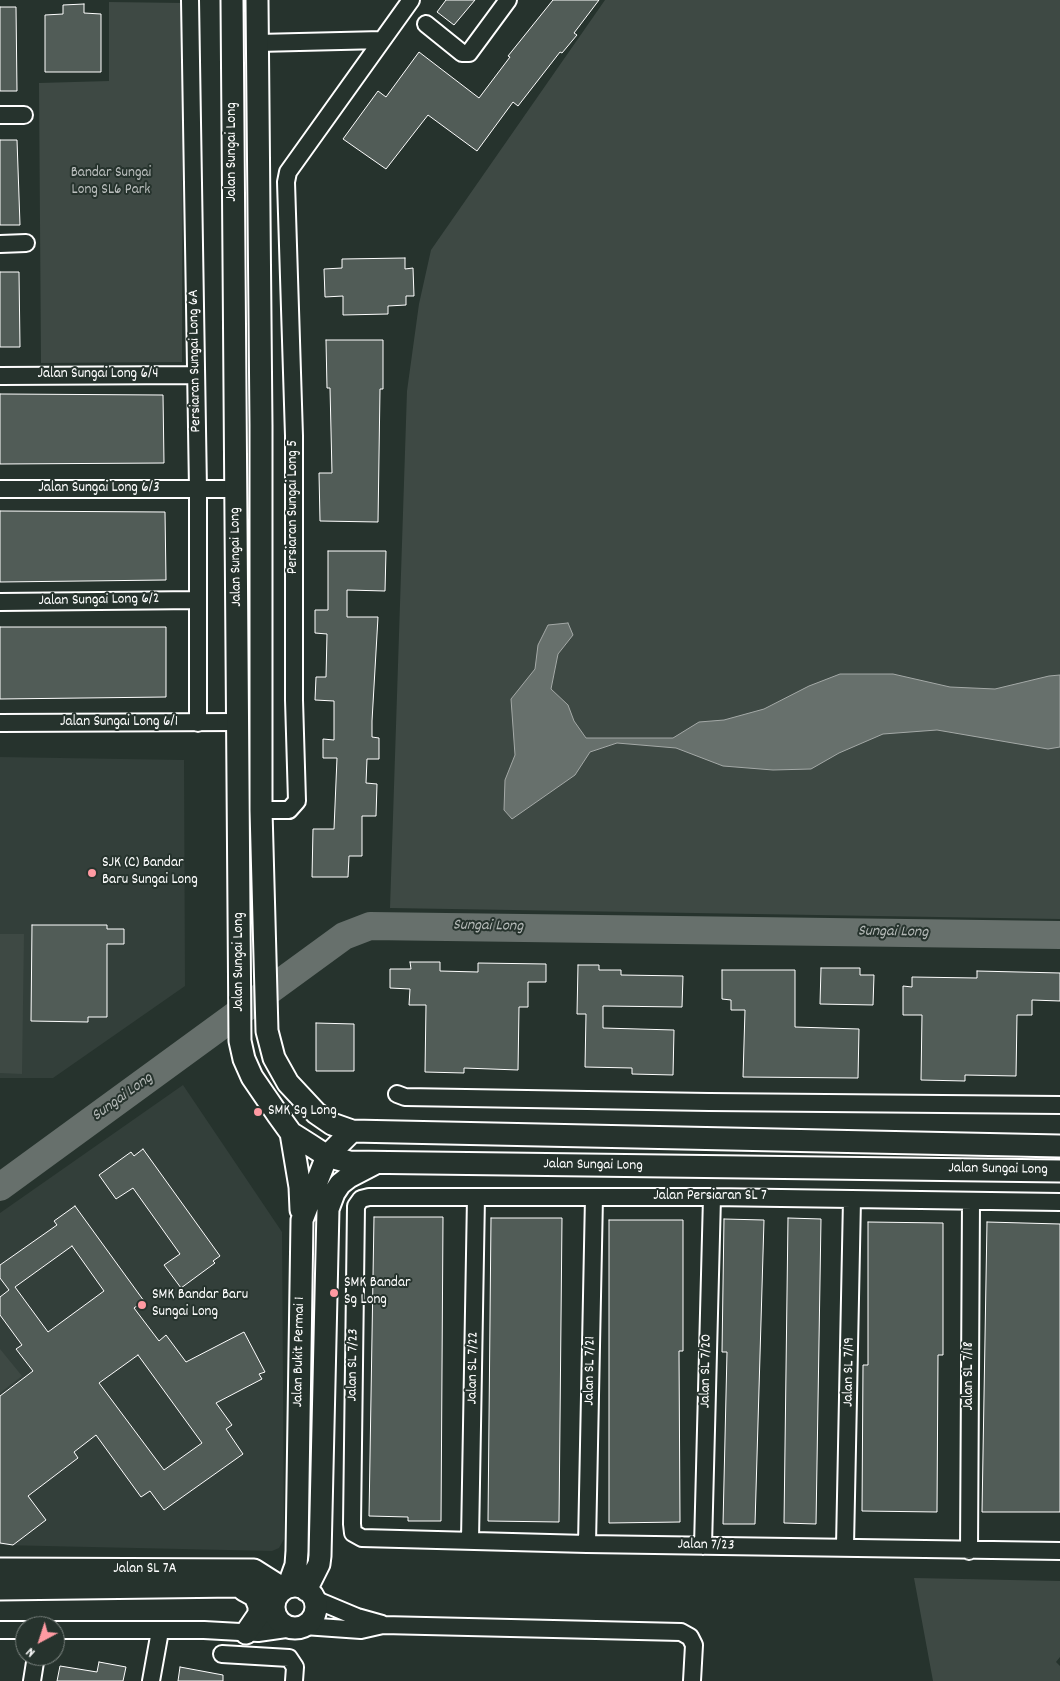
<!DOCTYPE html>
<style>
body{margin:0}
#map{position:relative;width:1060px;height:1681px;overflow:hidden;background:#26332d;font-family:Dekko,sans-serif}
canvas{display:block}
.north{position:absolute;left:15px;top:1616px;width:50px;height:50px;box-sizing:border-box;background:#26332d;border:1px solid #7d8581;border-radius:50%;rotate:220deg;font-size:14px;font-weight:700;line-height:20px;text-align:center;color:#fff}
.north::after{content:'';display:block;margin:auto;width:18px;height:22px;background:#ff9aa2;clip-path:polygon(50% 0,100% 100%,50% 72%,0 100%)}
</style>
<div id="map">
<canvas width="1060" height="1681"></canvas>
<div class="north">N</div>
</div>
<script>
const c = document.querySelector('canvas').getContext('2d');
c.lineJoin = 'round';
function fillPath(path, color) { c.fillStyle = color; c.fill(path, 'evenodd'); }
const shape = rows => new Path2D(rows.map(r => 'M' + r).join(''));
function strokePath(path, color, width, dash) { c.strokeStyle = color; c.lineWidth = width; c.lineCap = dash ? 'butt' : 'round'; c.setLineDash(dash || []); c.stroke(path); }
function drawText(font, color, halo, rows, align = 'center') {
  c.font = font + ' Dekko,sans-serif'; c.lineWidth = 4; c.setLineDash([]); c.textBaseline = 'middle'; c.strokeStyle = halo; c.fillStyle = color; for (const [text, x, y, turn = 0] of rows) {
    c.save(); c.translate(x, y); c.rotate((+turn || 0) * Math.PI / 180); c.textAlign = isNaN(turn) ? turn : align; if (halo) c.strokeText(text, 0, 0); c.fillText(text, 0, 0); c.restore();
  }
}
const built = shape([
 [0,757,184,760,185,986,53,1078,0,1078],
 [183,1085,282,1232,284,1539,279,1548,272,1551,0,1545,0,1213]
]);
const green = shape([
 [605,0,1060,0,1060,919,390,908,407,391,419,304,431,250],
 [109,2,183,3,182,362,41,363,39,83,109,81],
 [0,934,24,934,22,1074,0,1073],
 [0,1349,22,1376,0,1393],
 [914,1578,1060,1581,1060,1657,1056,1662,1060,1666,1060,1681,933,1681]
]);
const water = shape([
 [568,623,573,635,558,654,551,689,568,705,574,721,586,738,673,738,699,722,724,720,764,709,809,686,840,674,893,674,950,687,995,689,1049,676,1060,675,1060,747,1048,749,937,730,883,734,839,753,811,769,773,770,723,766,676,748,617,743,590,752,575,775,512,819,504,810,505,780,515,755,511,699,535,669,538,645,548,625,568,623]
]);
const river = shape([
 [0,1187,344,936,370,926,1060,935]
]);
const building = shape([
 [446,0,475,0,454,25,437,12,446,0],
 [553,0,599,0,574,33,577,35,562,53,560,52,518,106,513,102,477,151,428,115,386,169,343,139,378,91,386,97,419,52,479,98,510,57,508,56,553,0],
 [84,4,84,13,101,14,101,72,45,72,45,15,63,14,63,5,84,4],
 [0,7,16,7,17,91,0,91,0,7],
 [0,140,17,140,20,225,0,225,0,140],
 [405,258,405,269,413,268,414,296,406,296,406,305,388,306,388,314,343,315,343,296,325,297,324,269,342,268,342,259,405,258],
 [0,272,19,272,20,347,0,347,0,272],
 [326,340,383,340,383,389,380,389,378,522,320,521,319,473,332,473,330,388,327,388,326,340],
 [0,394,163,395,164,463,0,464,0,394],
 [0,511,165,512,166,580,0,582,0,511],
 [328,551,386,551,385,591,347,590,347,617,378,617,372,721,372,737,379,738,379,759,367,759,366,783,377,784,376,816,362,816,362,856,349,856,348,877,312,877,313,829,334,829,337,758,323,758,323,739,334,740,334,701,315,700,316,677,326,677,327,634,315,633,315,610,328,610,328,551],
 [0,627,166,627,166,697,0,699,0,627],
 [32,925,107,925,107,929,124,929,124,944,107,944,107,1017,88,1017,88,1022,31,1021,32,925],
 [410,962,440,962,440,971,478,972,478,963,546,964,546,982,528,982,528,1007,519,1007,518,1070,464,1068,464,1073,425,1072,426,1005,409,1005,410,989,390,988,390,969,411,969,410,962],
 [578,965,599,965,599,970,621,970,621,975,683,976,682,1007,603,1006,603,1028,674,1030,673,1075,632,1074,632,1068,585,1067,586,1014,577,1014,578,965],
 [821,968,860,968,860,975,874,975,873,1005,820,1004,821,968],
 [722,970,795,970,795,1027,859,1029,858,1078,743,1077,745,1010,731,1010,731,1000,722,999,722,970],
 [977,971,1060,973,1060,1001,1032,1000,1032,1015,1017,1015,1016,1076,965,1075,965,1081,921,1080,922,1015,903,1015,903,986,912,987,912,977,977,978,977,971],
 [316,1023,354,1024,354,1071,316,1071,316,1023],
 [143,1149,220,1256,213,1261,215,1263,181,1288,164,1265,180,1254,133,1188,116,1199,99,1175,131,1152,134,1156,143,1149],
 [75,1206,144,1301,134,1308,159,1341,166,1335,186,1362,244,1332,265,1372,259,1374,262,1379,216,1403,232,1425,226,1429,243,1454,164,1510,150,1491,141,1497,96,1435,74,1452,78,1458,28,1496,46,1520,13,1545,0,1543,0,1396,33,1371,16,1349,22,1345,0,1315,0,1297,9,1290,0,1278,0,1265,57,1225,54,1221,75,1206],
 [72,1246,104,1291,48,1332,15,1287,72,1246],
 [138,1355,202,1443,164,1470,99,1383,138,1355],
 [374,1217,443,1217,441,1521,408,1521,408,1517,369,1516,374,1217],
 [491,1218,562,1218,559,1522,488,1521,491,1218],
 [788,1218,821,1219,816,1524,784,1523,788,1218],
 [724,1219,764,1220,755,1524,723,1524,727,1352,722,1352,724,1219],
 [609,1220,683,1220,683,1351,679,1351,680,1522,609,1523,609,1220],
 [868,1222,943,1223,943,1355,938,1355,937,1512,862,1511,863,1365,868,1365,868,1222],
 [987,1222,1060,1224,1060,1512,982,1512,987,1222],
 [99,1662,126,1667,123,1681,57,1681,60,1666,97,1672,99,1662],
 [180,1667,223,1675,223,1681,178,1681,180,1667]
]);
const minor = shape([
 [190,0,198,489,198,723],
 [426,24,462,53,469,53,508,0],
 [258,43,382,40],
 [0,115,24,115],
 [0,244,26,243],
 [0,376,195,375],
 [0,489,236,489],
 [0,602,198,600],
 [0,723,238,722],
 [261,810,289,810,297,801,294,700,294,436,286,182,288,172,411,0],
 [397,1094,405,1097,709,1102,1060,1105],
 [1060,1202,712,1197,369,1197,361,1199,356,1206,352,1524,353,1533,362,1538,587,1544,1060,1551],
 [470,1540,476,1197],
 [587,1544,594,1197],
 [703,1546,712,1197],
 [845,1546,852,1199],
 [969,1551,971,1201],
 [314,1599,357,1617,382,1624],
 [304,1626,361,1630,383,1625,681,1632,690,1637,694,1645,692,1681],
 [0,1630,25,1630],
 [55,1630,204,1630,258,1633,293,1628],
 [258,1633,275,1614],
 [222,1654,289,1658,295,1667,294,1681],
 [32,1681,36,1656],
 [151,1681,160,1631]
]);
const tertiary = shape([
 [232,0,240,1041,244,1059,252,1077,278,1115,291,1133,310,1145,327,1156,349,1162,1060,1171],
 [257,0,261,425,261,810,267,1031,274,1058,288,1083,316,1113,332,1124,352,1131,1060,1146],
 [291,1133,300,1187,301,1210],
 [0,1569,254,1570,284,1589],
 '274 1607a21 21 0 1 1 42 0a21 21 0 1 1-42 0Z',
 [288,1587,296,1565,297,1551,302,1220,327,1156,352,1131],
 [0,1589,237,1586,259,1589,269,1593,275,1600],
 [244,1590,255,1596,259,1606,259,1614,246,1633],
 [306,1590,319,1564,320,1556,328,1209,334,1193,340,1184,349,1177,374,1164]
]);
const markers = [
 [92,873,5,"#ff9aa2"],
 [258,1112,5,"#ff9aa2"],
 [334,1293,5,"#ff9aa2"],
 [142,1305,5,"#ff9aa2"]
];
const streetNames = [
 ["Jalan Sungai Long",233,152,-90],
 ["Persiaran Sungai Long 6A",196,361,-91],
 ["Jalan Sungai Long 6/4",98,375],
 ["Jalan Sungai Long 6/3",99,489],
 ["Persiaran Sungai Long 5",294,507,-90],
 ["Jalan Sungai Long",237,557,-91],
 ["Jalan Sungai Long 6/2",99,601,-1],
 ["Jalan Sungai Long 6/1",119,723],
 ["Jalan Sungai Long",240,962,-90],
 ["Jalan Sungai Long",593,1166,1],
 ["Jalan Sungai Long",998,1170,1],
 ["Jalan Persiaran SL 7",710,1197],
 ["Jalan Bukit Permai 1",300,1352,-89],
 ["Jalan SL 7/23",354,1365,-89],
 ["Jalan SL 7/22",474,1368,-89],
 ["Jalan SL 7/21",591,1371,-89],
 ["Jalan SL 7/20",707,1371,-89],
 ["Jalan SL 7/19",850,1372,-89],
 ["Jalan SL 7/18",970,1376,-90],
 ["Jalan 7/23",706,1546,1],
 ["Jalan SL 7A",145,1570]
];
const parkNames = [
 ["Bandar Sungai",111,174],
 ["Long SL6 Park",111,191]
];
const poiNames = [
 ["SJK (C) Bandar",102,864],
 ["Baru Sungai Long",102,881],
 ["SMK Sg Long",268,1112],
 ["SMK Bandar",344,1284],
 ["Sg Long",344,1301],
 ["SMK Bandar Baru",152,1296],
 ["Sungai Long",152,1313]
];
const waterNames = [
 ["Sungai Long",488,927,1],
 ["Sungai Long",893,933,1],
 ["Sungai Long",123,1098,-36]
];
fillPath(built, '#333f3a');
fillPath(green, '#3e4944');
fillPath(water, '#67706c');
strokePath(water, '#a4a9a7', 1);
strokePath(river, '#67706c', 28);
fillPath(building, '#515c57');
strokePath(building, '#fff', 1);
strokePath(minor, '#fff', 20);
strokePath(tertiary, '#fff', 25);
strokePath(minor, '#26332d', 16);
strokePath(tertiary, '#26332d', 21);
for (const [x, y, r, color] of markers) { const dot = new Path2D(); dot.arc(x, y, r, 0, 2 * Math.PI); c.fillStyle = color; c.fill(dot); strokePath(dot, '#26332d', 2); }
drawText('15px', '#fff', '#26332d', streetNames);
drawText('15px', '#bbbfbe', '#26332d', parkNames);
drawText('15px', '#fff', '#26332d', poiNames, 'left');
drawText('italic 16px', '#b3b8b6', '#26332d', waterNames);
</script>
